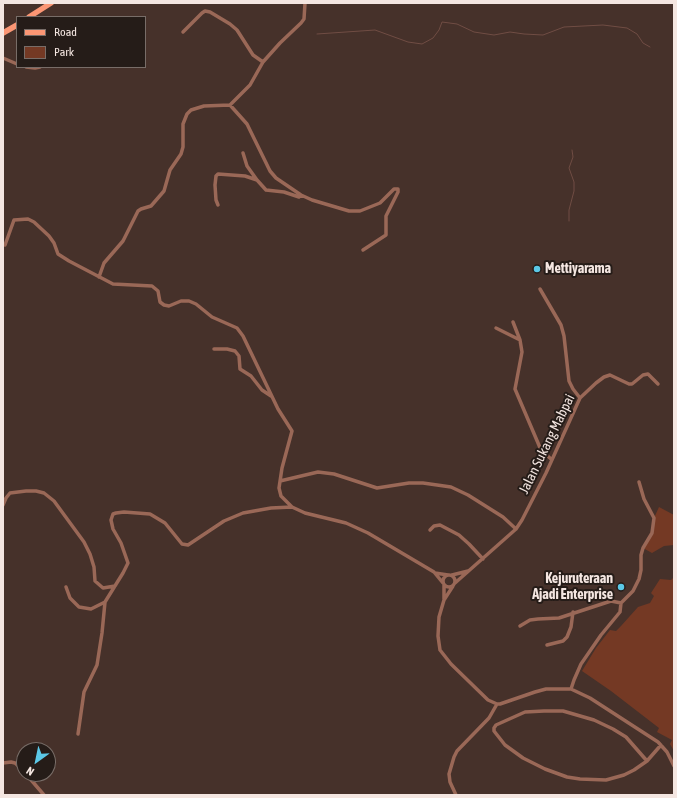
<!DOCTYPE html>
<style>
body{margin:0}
#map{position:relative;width:677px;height:798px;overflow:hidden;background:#46312a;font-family:"Asap Condensed",sans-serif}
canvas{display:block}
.frame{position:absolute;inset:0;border:4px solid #f4e6e1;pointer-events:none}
.legend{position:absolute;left:16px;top:16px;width:130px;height:52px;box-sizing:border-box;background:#251c18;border:1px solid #786d68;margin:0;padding:5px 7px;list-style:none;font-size:12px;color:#f4e6e1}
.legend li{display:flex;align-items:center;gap:8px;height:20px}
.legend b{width:20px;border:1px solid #786d68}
.north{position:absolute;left:16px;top:742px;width:40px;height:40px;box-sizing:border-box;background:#251c18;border:1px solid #786d68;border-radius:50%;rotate:213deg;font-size:11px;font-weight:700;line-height:16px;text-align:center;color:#f4e6e1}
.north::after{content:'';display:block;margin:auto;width:14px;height:18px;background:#5bc8e7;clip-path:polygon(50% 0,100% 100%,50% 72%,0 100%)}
</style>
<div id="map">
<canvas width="677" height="798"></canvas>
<div class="frame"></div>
<ul class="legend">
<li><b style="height:5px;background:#fb9674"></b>Road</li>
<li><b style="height:11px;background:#743924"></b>Park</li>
</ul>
<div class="north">N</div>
</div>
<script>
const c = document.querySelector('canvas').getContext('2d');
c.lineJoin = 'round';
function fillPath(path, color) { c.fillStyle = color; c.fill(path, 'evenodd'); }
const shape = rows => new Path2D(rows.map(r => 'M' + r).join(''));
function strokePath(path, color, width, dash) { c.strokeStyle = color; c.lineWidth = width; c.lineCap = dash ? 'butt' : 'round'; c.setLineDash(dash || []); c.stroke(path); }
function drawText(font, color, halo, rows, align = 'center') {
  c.font = font + ' "Asap Condensed",sans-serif'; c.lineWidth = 4; c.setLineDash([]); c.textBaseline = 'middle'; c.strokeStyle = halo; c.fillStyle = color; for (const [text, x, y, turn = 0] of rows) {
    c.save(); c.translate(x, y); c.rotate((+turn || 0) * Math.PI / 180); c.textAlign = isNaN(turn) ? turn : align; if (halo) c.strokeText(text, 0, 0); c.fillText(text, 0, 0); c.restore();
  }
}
const green = shape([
 [659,507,674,515,674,545,664,546,652,553,643,548,649,538,654,518],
 [674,577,674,751,670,744,672,740,657,732,659,728,611,691,582,671,596,648,610,630,616,631,621,626,638,607,650,603,654,596,651,593,660,579,671,580]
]);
const stream = shape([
 [317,34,375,30,408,42,422,44,433,38,439,30,442,22,457,24,474,32,494,35,510,32,524,34,543,35,564,27,603,25,627,28,637,34,643,43,650,47],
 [569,221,569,210,574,191,574,182,569,168,573,157,572,150]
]);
const minor = shape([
 [183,32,202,13,205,11,210,12,230,24,237,30,253,55,263,62],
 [3,58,17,64],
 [26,67,35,68,40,67],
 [230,105,247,124,270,171,276,178,301,195,312,200,349,211,360,211,380,203,394,189,398,189,398,192,386,216,386,235,363,250],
 [257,180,266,190,284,192,299,197,301,195],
 [218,205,216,200,215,185,216,176,218,174,245,176,257,180,247,166,243,153],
 [5,245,14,220,28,219,34,222,49,236,54,243,58,254,69,261,113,284,152,286,158,291,160,302,164,305,169,306,181,301,189,301,196,304,212,317,237,328,243,336,278,409,292,431,282,468,279,488,281,496,292,507],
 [99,277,104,263,123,241,138,211,141,209,151,206,164,191,170,170,181,154,183,147,183,124,187,114,191,110,204,106,230,105,250,85,263,62,280,43,301,23,304,19,305,3],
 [540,289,561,325,564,336,569,381,573,389,580,398],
 [513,322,520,340,522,352,515,389,541,450,551,459],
 [496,328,520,340],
 [214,349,227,349,235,351,239,356,240,369,251,376,262,390,271,396],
 [280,481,318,472,334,474,377,488,409,483,423,483,451,487,468,495,503,517,516,529],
 [3,505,6,498,10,493,26,491,36,491,44,493,54,501,84,542,90,554,94,567,95,581,103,588,115,586],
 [430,530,434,526,440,525,459,535,469,544,483,559],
 [435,573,448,575],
 '443 581a6 6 0 1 1 12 0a6 6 0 1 1-12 0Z',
 [452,575,468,571],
 [455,583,516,529,522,520,546,473,580,398,596,383,604,377,610,375,629,384,632,384,643,375,648,374,658,384],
 [453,586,444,600,439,617,438,636,440,650,451,664,488,700,497,704,500,704,535,692,546,689,571,689,590,698,658,742,667,752,674,766],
 [66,587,70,598,79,607,91,609,105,602,123,573,128,563,121,543,113,529,111,520,113,514,116,513,124,512,150,514,165,523,182,544,188,545,224,521,243,513,271,508,292,507,305,513,346,523,368,533,434,572,443,583],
 [444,599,444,585],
 [520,626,530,620,538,619,559,618,611,601,621,603],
 [547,645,563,641,567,637,571,627,573,612],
 [571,689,574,680,581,664,601,635,620,612,621,603,633,591,639,579,641,570,641,555,643,548,652,533,654,518,644,499,639,482],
 [78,734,84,692,97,665,102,633,105,602],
 [647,761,626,737,613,729,594,720,563,711,544,711,525,712,496,725,494,728,494,731,505,745,523,758,545,769,567,777,580,779,606,780,624,775,634,770,647,761,661,745],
 [3,763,11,762,15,763,24,771],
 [26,774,44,795],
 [456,795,450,782,449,774,454,757,457,751,489,718,497,704]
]);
const primary = shape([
 [29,17,51,3],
 [3,33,17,25]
]);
const markers = [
 [537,269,4,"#5bc8e7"],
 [621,587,4,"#5bc8e7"]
];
const poiNames = [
 ["Mettiyarama",545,269],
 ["Kejuruteraan",613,579,"right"],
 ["Ajadi Enterprise",613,595,"right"]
];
const streetNames = [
 ["Jalan Sukang Mabpai",547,444,-64]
];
fillPath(green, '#743924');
strokePath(stream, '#704d44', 1);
strokePath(minor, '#9a6857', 3.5);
strokePath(primary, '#fb9674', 5.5);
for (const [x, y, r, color] of markers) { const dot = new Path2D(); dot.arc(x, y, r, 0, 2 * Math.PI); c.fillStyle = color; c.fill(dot); strokePath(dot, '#251c18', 1.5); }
drawText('bold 14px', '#f4e6e1', '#251c18', poiNames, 'left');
drawText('14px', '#f4e6e1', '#251c18', streetNames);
</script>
